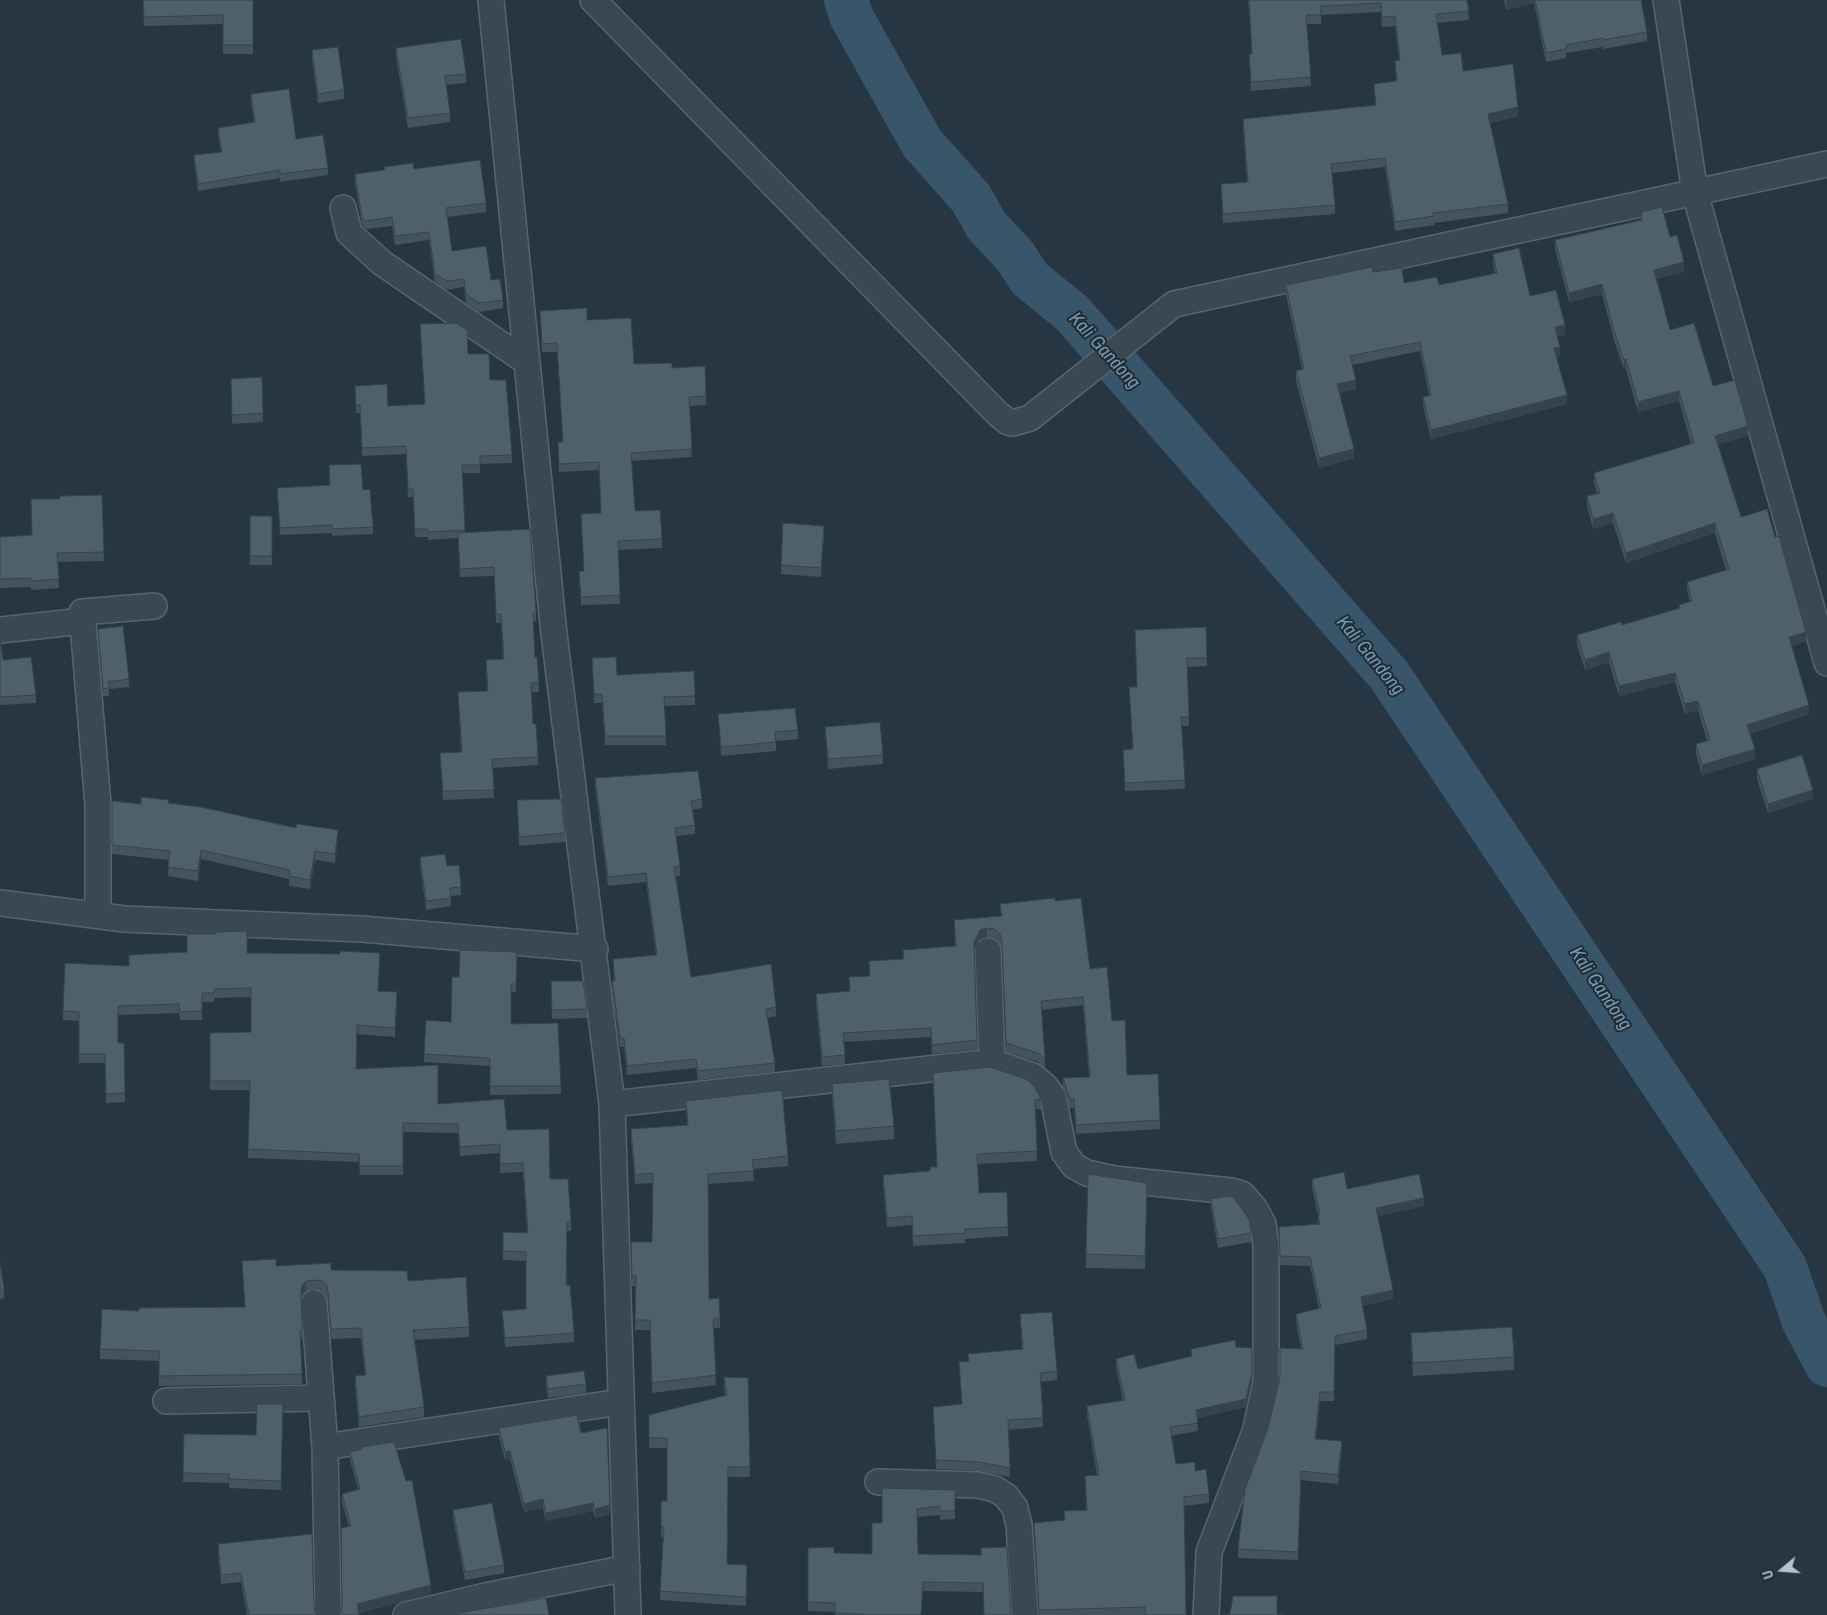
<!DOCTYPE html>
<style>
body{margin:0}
#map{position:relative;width:1827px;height:1615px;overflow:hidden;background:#263642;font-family:"Archivo Narrow",sans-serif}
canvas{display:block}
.north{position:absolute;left:1757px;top:1545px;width:50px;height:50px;-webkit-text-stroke:4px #1f2d37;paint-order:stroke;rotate:252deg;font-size:14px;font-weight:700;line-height:20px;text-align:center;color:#b7c2cc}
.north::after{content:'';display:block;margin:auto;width:18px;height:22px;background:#b7c2cc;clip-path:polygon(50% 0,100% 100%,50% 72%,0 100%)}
</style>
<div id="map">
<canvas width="1827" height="1615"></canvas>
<div class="north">U</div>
</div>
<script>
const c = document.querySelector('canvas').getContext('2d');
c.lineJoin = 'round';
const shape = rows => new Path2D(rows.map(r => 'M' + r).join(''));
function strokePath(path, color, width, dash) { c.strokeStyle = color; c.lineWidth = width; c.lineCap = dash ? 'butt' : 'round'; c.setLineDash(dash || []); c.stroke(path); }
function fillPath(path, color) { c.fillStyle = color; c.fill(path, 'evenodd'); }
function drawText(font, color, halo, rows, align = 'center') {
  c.font = font + ' "Archivo Narrow",sans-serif'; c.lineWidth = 4; c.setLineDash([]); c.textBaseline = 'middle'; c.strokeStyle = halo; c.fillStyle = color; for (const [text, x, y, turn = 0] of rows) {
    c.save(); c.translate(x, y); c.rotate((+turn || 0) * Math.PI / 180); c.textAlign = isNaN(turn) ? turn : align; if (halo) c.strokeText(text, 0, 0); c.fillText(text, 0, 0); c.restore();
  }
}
const river = shape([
 [846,0,852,18,922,143,971,198,987,226,1015,256,1030,279,1072,313,1389,675,1785,1267,1804,1322,1827,1365]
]);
const minor = shape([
 [491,0,554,634,612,1104,628,1615],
 [593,0,998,414,1008,422,1013,423,1030,418,1174,304,1827,164],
 [1666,0,1695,193,1827,663],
 [343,208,349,233,382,263,527,362],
 [0,630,83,621],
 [0,903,124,919,362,929,595,949],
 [98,915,98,805,82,612,154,606],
 [988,951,992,1062],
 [612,1104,992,1062,1033,1076,1045,1086,1053,1097,1064,1152,1074,1166,1087,1173,1114,1179,1231,1191,1242,1194,1255,1209,1263,1224,1266,1246,1266,1383,1255,1432,1209,1552,1206,1615],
 [314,1303,325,1447,328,1615],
 [166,1401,320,1398],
 [325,1447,620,1402],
 [878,1482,978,1485,995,1489,1006,1496,1015,1508,1019,1525,1025,1615],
 [406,1615,485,1596,627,1568]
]);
const wall = shape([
 [143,0,253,0,253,54,223,54,223,24,144,26],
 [1248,0,1467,0,1469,20,1437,23,1442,55,1463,71,1518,116,1490,123,1508,204,1508,213,1434,223,1434,225,1395,231,1385,167,1332,173,1335,205,1335,214,1223,223,1221,184,1247,182,1243,128,1243,119,1375,105,1374,84,1396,81,1395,61,1399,60,1395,26,1382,27,1381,12,1321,15,1321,24,1307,24,1311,86,1251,91,1249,54,1252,54],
 [1504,0,1641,0,1647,32,1647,41,1603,49,1603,47,1566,53,1566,58,1546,62,1534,3,1506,10],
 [396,48,466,74,466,83,446,85,450,113,450,122,408,128,396,57],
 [312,50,344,90,344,99,318,103,312,60],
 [251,94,296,139,328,168,328,175,280,182,280,178,198,191,194,162,194,155,221,152,218,135,218,128,254,123,251,101],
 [384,167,414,169,486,203,486,212,447,217,452,251,491,280,503,300,503,308,479,312,466,303,464,287,447,290,435,282,429,240,395,245,392,226,366,229,362,225,355,183,355,174,384,170],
 [1641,212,1670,237,1684,272,1656,279,1670,330,1713,386,1748,436,1718,444,1741,517,1806,641,1792,646,1809,714,1750,734,1755,759,1702,775,1696,754,1696,744,1707,741,1698,710,1685,714,1675,682,1619,696,1609,662,1585,670,1577,645,1577,635,1622,625,1679,608,1679,605,1690,602,1687,591,1687,582,1726,570,1715,533,1626,563,1613,523,1593,529,1587,506,1587,496,1597,493,1594,483,1594,473,1691,444,1679,401,1638,412,1626,369,1624,369,1614,340,1602,294,1569,302,1555,249,1555,240,1641,220],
 [1493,254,1530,296,1565,335,1557,336,1560,357,1557,357,1567,404,1431,439,1423,406,1423,397,1429,395,1420,351,1352,365,1356,389,1339,393,1354,458,1319,468,1296,381,1296,371,1302,369,1286,295,1286,285,1404,283,1439,285,1495,274,1493,263],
 [540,311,587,320,634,364,672,368,706,396,706,405,690,406,692,457,632,461,635,511,662,539,662,548,618,550,620,604,581,605,579,571,584,571,581,514,601,513,599,470,559,472,558,442,563,442,557,352,542,352],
 [420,324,468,354,490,380,512,455,512,463,480,464,480,473,462,473,465,532,536,612,536,621,533,621,535,658,539,683,539,692,531,692,533,724,538,757,538,765,493,768,494,798,443,800,440,761,440,753,461,752,458,692,487,691,486,660,503,659,501,623,496,623,494,576,460,577,458,538,428,540,428,537,415,537,413,497,408,497,406,454,362,456,360,413,356,413,355,386,388,406,425,404],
 [231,379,263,413,263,422,232,424],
 [329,465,363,490,373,527,373,534,332,536,332,533,280,535,277,488,330,485],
 [102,495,104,561,58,562,59,588,31,590,31,587,0,588,0,537,32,535,60,499],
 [250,516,272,516,272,565,250,565],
 [824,535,821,577,781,574,781,565],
 [98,629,129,679,129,687,109,689,109,696,103,696],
 [1135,630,1207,658,1207,666,1187,667,1189,726,1181,726,1185,789,1125,791,1123,750,1133,749,1129,687,1137,687],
 [0,638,3,660,36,695,36,703,0,705],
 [592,658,617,675,695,696,695,705,664,706,666,745,605,745,602,703,594,703],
 [718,714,798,730,798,739,776,741,776,751,721,756],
 [825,727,883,755,883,764,828,769],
 [1757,769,1813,799,1768,813,1757,779],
 [595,778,702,799,702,808,692,810,695,825,695,834,676,836,680,867,680,876,676,876,691,977,776,1007,776,1016,767,1018,775,1063,775,1072,698,1080,696,1068,627,1075,624,1047,620,1047,612,990,612,981,614,981,613,959,656,955,646,882,608,886,595,787],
 [517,800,565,833,565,842,519,846],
 [112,801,141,804,169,803,338,839,335,863,315,860,310,889,289,886,289,879,201,859,198,881,168,876,169,860,112,854],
 [420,857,447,866,461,887,461,895,451,896,451,906,426,910,420,865],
 [1055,901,1090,969,1112,1021,1127,1075,1160,1120,1160,1129,1076,1134,1074,1108,1070,1108,1063,1087,1063,1078,1089,1077,1083,1005,1041,1010,1045,1067,1038,1062,1006,1052,1002,950,1000,943,994,938,987,937,980,939,974,950,977,1049,932,1054,931,1037,844,1042,845,1064,822,1066,816,1003,816,994,849,991,849,977,869,976,869,961,903,959,903,950,955,946,954,920,1001,916,1000,904],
 [517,952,516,992,511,992,511,1024,561,1086,561,1094,490,1095,490,1066,424,1062,424,1054,451,1022,459,977],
 [247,953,380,962,378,991,397,1001,395,1037,357,1034,356,1069,438,1104,507,1130,550,1179,571,1222,571,1231,567,1231,567,1285,574,1333,574,1342,505,1347,502,1311,526,1309,526,1261,503,1260,503,1232,527,1233,523,1172,500,1173,500,1153,460,1156,458,1133,403,1132,403,1175,360,1175,359,1162,248,1158,250,1090,210,1090,210,1033,251,1032,251,997,214,998,214,1002,202,1002,202,1020,180,1020,179,1013,118,1015,118,1043,125,1093,125,1102,106,1103,105,1063,79,1063,79,1021,63,1020,63,1011,129,966,129,955],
 [551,981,587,1009,587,1018,552,1019],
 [933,1073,1041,1099,1041,1109,1035,1109,1037,1161,977,1164,979,1193,1008,1227,1008,1236,965,1239,965,1243,913,1246,912,1225,887,1227,883,1185,883,1175,930,1171,937,1167],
 [832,1084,894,1126,894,1139,836,1144,832,1098],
 [686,1101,788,1156,788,1166,753,1169,754,1181,708,1184,709,1299,720,1318,720,1328,713,1328,716,1385,652,1393,650,1330,635,1330,636,1286,632,1286,631,1242,652,1242,653,1183,635,1184,631,1139,631,1129,687,1125],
 [1312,1179,1347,1189,1424,1206,1378,1216,1393,1299,1362,1306,1367,1330,1367,1339,1335,1345,1334,1401,1320,1401,1316,1439,1342,1450,1338,1484,1301,1480,1298,1560,1238,1558,1238,1549,1301,1349,1296,1322,1296,1314,1319,1309,1310,1266,1280,1265,1279,1227,1318,1224,1318,1215,1312,1188],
 [1147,1197,1145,1269,1086,1268,1086,1254],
 [1211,1199,1251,1233,1251,1242,1218,1248,1211,1208],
 [0,1261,4,1289,4,1298,0,1299],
 [242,1261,276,1266,331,1270,408,1281,469,1327,469,1337,415,1340,424,1407,424,1417,359,1427,355,1386,355,1376,365,1375,361,1338,331,1339,328,1301,326,1295,320,1290,306,1291,301,1297,302,1330,302,1340,301,1340,302,1384,159,1386,159,1361,100,1359,100,1349,139,1311,245,1307],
 [1020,1314,1057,1371,1057,1380,1041,1382,1043,1427,1008,1430,1010,1477,979,1471,936,1469,933,1407,962,1405,959,1362,968,1361,968,1354,1022,1349],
 [1411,1333,1514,1357,1514,1370,1413,1376,1411,1346],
 [1236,1347,1252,1381,1246,1407,1197,1418,1198,1431,1171,1436,1176,1464,1195,1471,1209,1494,1209,1503,1184,1506,1186,1615,1038,1615,1034,1523,1064,1520,1086,1510,1085,1476,1097,1475,1087,1415,1087,1406,1123,1401,1116,1367,1116,1359,1138,1369,1191,1356,1191,1349],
 [546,1376,586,1384,586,1393,548,1398,546,1385],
 [724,1377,748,1378,750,1477,728,1477,727,1564,747,1575,746,1606,660,1600,663,1537,661,1537,661,1501,667,1501,667,1448,649,1448,649,1415,725,1396,724,1387],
 [283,1404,281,1490,229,1488,229,1483,183,1482,184,1434,256,1435],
 [499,1428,581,1433,610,1514,595,1518,593,1511,546,1521,543,1508,524,1512,510,1459,505,1460,499,1437],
 [350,1452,431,1594,359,1613,341,1612,342,1606,349,1526,342,1503,342,1494,358,1489,350,1461],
 [955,1490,955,1519,940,1520,940,1515,917,1517,918,1554,981,1555,984,1615,983,1592,923,1591,921,1615,835,1615,835,1612,808,1611,808,1548,834,1553,872,1554,882,1523],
 [453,1510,504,1565,504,1573,465,1580,453,1518],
 [218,1544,314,1606,316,1614,318,1615,247,1615,241,1582,221,1584,218,1553]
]);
const shadedWall = shape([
 [1509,0,1534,0,1534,3,1506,10,1506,1],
 [1518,107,1518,116,1488,124,1488,114],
 [1684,262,1684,272,1654,280,1654,270],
 [1602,284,1602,294,1569,302,1569,293],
 [1565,325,1565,335,1555,337,1555,327],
 [1560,347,1560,357,1554,358,1554,348],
 [1626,359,1626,369,1624,369,1624,360],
 [1356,380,1356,389,1337,394,1337,384],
 [1679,391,1679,401,1638,412,1638,402],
 [1567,395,1567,404,1431,439,1431,430],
 [1748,426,1748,436,1715,445,1715,436],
 [1354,449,1354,458,1319,468,1319,458],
 [1613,513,1613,523,1593,529,1593,519],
 [1715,523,1715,533,1626,563,1626,553],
 [824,526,824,535,821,577,821,568],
 [1806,632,1806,641,1789,647,1789,637],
 [1609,652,1609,662,1585,670,1585,660],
 [1675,673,1675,682,1619,696,1619,686],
 [1698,701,1698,710,1685,714,1685,704],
 [1809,705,1809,714,1747,735,1747,725],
 [1755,749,1755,759,1702,775,1702,765],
 [1813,790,1813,799,1768,813,1768,804],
 [338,830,338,839,335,863,335,854],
 [201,850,201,859,198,881,198,871],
 [315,851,315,860,310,889,310,880],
 [987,928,987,937,980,939,974,951,974,942,980,930],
 [397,992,397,1001,395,1037,395,1028],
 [1424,1198,1424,1206,1376,1217,1376,1208],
 [306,1281,306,1291,301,1297,301,1287],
 [1393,1290,1393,1299,1361,1306,1361,1297],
 [1252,1373,1252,1381,1246,1407,1196,1418,1196,1410],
 [1320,1392,1320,1401,1315,1448,1315,1439],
 [1342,1441,1342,1450,1338,1484,1338,1475],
 [510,1451,510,1459,505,1460,505,1452],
 [543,1499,543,1508,524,1512,524,1504],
 [593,1503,593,1511,546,1521,546,1513],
 [610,1505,610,1514,595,1518,595,1509],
 [431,1585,431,1594,357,1613,357,1604]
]);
const building = shape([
 [143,0,253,0,253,45,223,45,223,15,144,17,143,0],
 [1249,0,1467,0,1469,11,1436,14,1442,55,1461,53,1463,71,1513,64,1518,107,1488,114,1508,204,1433,213,1434,216,1395,222,1385,158,1331,164,1335,205,1223,214,1221,184,1248,182,1243,119,1376,105,1374,84,1397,81,1395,61,1400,60,1395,16,1382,17,1381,3,1320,6,1321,15,1306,15,1311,77,1251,82,1249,54,1252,54,1249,0],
 [1535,0,1641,0,1647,32,1603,40,1603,38,1566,45,1566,49,1546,53,1535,0],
 [461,39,466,74,445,76,450,113,408,118,396,48,461,39],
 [338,47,344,90,318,94,312,50,338,47],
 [289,89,296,139,323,135,328,168,280,174,280,170,198,184,194,155,222,152,218,128,255,122,251,94,289,89],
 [480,160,486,203,446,208,452,251,486,246,491,280,500,279,503,300,479,303,466,294,464,279,447,281,435,274,429,232,395,236,392,217,366,221,362,217,355,174,385,170,384,167,413,163,414,169,480,160],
 [1662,207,1670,237,1677,235,1684,262,1654,270,1670,330,1694,323,1713,386,1735,380,1748,426,1715,436,1741,517,1767,509,1775,537,1779,536,1806,632,1789,637,1809,705,1747,725,1755,749,1702,765,1696,744,1710,740,1698,701,1685,704,1675,673,1619,686,1609,652,1585,660,1577,635,1621,622,1622,625,1680,608,1679,605,1692,601,1687,582,1729,569,1715,523,1626,553,1613,513,1593,519,1587,496,1600,493,1594,473,1694,443,1679,391,1638,402,1626,359,1624,360,1614,331,1602,284,1569,293,1555,240,1642,220,1641,212,1662,207],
 [1519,248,1530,296,1556,290,1565,325,1555,327,1560,347,1554,348,1567,395,1431,430,1423,397,1431,395,1420,342,1350,356,1356,380,1337,384,1354,449,1319,458,1296,371,1304,369,1286,285,1372,267,1373,272,1402,268,1404,283,1437,277,1439,285,1497,273,1493,254,1519,248],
 [587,308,587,320,631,318,634,364,672,363,672,368,705,366,706,396,689,397,692,449,631,453,635,511,660,510,662,539,618,541,620,595,581,597,579,571,584,571,581,514,601,513,599,462,559,464,558,442,563,442,557,343,542,344,540,311,587,308],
 [456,323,467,330,468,354,489,354,490,380,506,380,512,455,480,456,480,465,462,465,465,530,428,532,428,529,415,529,413,489,408,489,406,446,362,448,360,405,356,405,355,386,387,384,388,406,425,404,420,324,456,323],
 [262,377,263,413,232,415,231,379,262,377],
 [361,464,363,490,370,489,373,527,332,529,332,525,280,528,277,488,330,485,329,465,361,464],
 [102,495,104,552,57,553,59,579,31,581,31,578,0,579,0,537,32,535,31,499,60,499,60,496,102,495],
 [250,516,272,516,272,556,250,556,250,516],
 [783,523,824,526,821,568,781,565,783,523],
 [530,529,536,612,533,613,535,658,537,657,539,683,531,683,533,724,536,724,538,757,492,759,494,790,443,791,440,753,462,752,458,692,488,691,486,660,504,659,501,614,496,614,494,567,460,569,458,533,530,529],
 [123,626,129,679,108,682,109,688,103,689,98,629,123,626],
 [1206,627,1207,658,1187,658,1189,717,1181,717,1185,780,1125,783,1123,750,1133,749,1129,687,1137,687,1135,630,1206,627],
 [0,638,3,660,31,657,36,695,0,697,0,638],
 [616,657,617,675,694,671,695,696,664,697,666,736,605,736,602,694,594,694,592,658,616,657],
 [795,708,798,730,775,732,776,742,721,747,718,714,795,708],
 [880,722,883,755,828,759,825,727,880,722],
 [1802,755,1813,790,1768,804,1757,769,1802,755],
 [698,771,702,799,691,801,695,825,675,828,680,867,674,867,691,977,771,964,776,1007,766,1009,775,1063,698,1071,696,1059,627,1066,624,1038,620,1038,616,1008,612,981,615,981,613,959,657,955,646,873,608,877,595,778,698,771],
 [141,797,169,800,168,803,201,807,296,828,297,824,338,830,335,854,315,851,310,880,289,876,290,870,201,850,198,871,168,867,170,851,112,845,112,801,141,804,141,797],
 [561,799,565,833,519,837,517,800,561,799],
 [445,854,447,866,459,865,461,887,450,888,451,898,426,901,420,857,445,854],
 [1055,898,1055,901,1081,898,1090,969,1107,967,1112,1021,1125,1020,1127,1075,1158,1074,1160,1120,1076,1125,1074,1099,1070,1099,1063,1078,1090,1077,1083,997,1041,1001,1045,1059,1038,1053,1006,1043,1002,942,1000,934,994,929,987,928,980,930,974,942,977,1040,932,1045,931,1028,843,1033,845,1055,822,1057,816,994,850,991,849,977,870,976,869,961,904,959,903,950,956,946,954,920,1002,916,1000,904,1055,898],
 [247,931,247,953,340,954,340,951,380,953,378,991,397,992,395,1028,357,1025,356,1069,438,1065,438,1104,504,1099,507,1130,549,1129,550,1179,568,1179,571,1222,567,1222,566,1285,570,1285,574,1333,505,1338,502,1311,526,1309,526,1252,503,1251,503,1232,528,1233,523,1163,500,1164,500,1144,460,1147,458,1124,403,1123,403,1166,360,1166,359,1154,248,1149,250,1081,210,1081,210,1033,251,1032,251,988,214,989,214,993,202,993,202,1011,180,1012,179,1004,118,1006,118,1043,124,1043,125,1093,106,1094,105,1054,79,1054,79,1012,63,1011,65,963,129,966,129,955,187,952,187,934,216,934,216,932,247,931],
 [460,950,517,952,516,984,511,984,511,1024,558,1023,561,1086,490,1086,490,1058,424,1054,426,1020,451,1022,452,977,459,977,460,950],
 [551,981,583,981,587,1009,552,1010,551,981],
 [990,1067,1026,1079,1034,1086,1041,1099,1035,1100,1037,1151,977,1154,979,1193,1007,1192,1008,1227,965,1229,965,1233,913,1236,912,1216,887,1218,883,1175,930,1171,930,1167,937,1167,933,1073,990,1067],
 [889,1079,894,1126,836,1131,832,1084,889,1079],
 [782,1090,788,1156,752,1160,754,1171,708,1174,709,1299,719,1298,720,1318,713,1319,716,1375,652,1383,650,1320,635,1320,636,1276,632,1276,631,1242,652,1242,653,1173,635,1175,631,1129,688,1125,686,1101,782,1090],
 [1344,1172,1347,1189,1419,1174,1424,1198,1376,1208,1393,1290,1361,1297,1367,1330,1335,1336,1334,1392,1320,1392,1315,1439,1342,1441,1338,1475,1301,1471,1298,1552,1238,1549,1245,1489,1268,1428,1280,1377,1280,1348,1303,1349,1296,1314,1321,1308,1310,1257,1280,1256,1279,1227,1320,1224,1318,1215,1320,1214,1312,1179,1344,1172],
 [1088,1174,1147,1183,1145,1256,1086,1254,1088,1174],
 [1229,1196,1234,1198,1249,1219,1251,1233,1218,1239,1211,1199,1229,1196],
 [276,1259,276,1266,331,1263,331,1270,407,1271,408,1281,466,1277,469,1327,413,1330,424,1407,359,1417,355,1376,366,1375,361,1328,331,1329,328,1291,326,1284,320,1280,306,1281,301,1287,302,1330,300,1330,302,1374,159,1376,159,1351,100,1349,102,1309,139,1311,139,1308,245,1307,242,1261,276,1259],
 [0,1261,4,1289,0,1290,0,1261],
 [1052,1312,1057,1371,1040,1373,1043,1418,1008,1420,1010,1468,979,1462,936,1460,933,1407,962,1404,959,1362,969,1361,968,1354,1023,1349,1020,1314,1052,1312],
 [1512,1327,1514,1357,1413,1363,1411,1333,1512,1327],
 [1235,1340,1236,1347,1252,1348,1252,1373,1246,1399,1196,1410,1198,1423,1170,1427,1176,1464,1195,1462,1195,1471,1206,1469,1209,1494,1184,1497,1186,1615,1146,1615,1145,1607,1039,1610,1034,1523,1065,1520,1064,1511,1087,1510,1085,1476,1099,1475,1087,1406,1125,1400,1116,1359,1134,1354,1138,1369,1192,1356,1191,1349,1235,1340],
 [584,1371,586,1384,548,1389,546,1376,584,1371],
 [724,1377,748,1378,750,1467,728,1467,727,1564,747,1565,746,1597,660,1591,664,1527,661,1527,661,1501,667,1501,667,1438,649,1438,649,1415,727,1395,724,1377],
 [257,1404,283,1404,281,1481,229,1479,229,1474,183,1473,184,1434,256,1435,257,1404],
 [577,1415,581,1433,607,1428,610,1505,595,1509,593,1503,546,1513,543,1499,524,1504,510,1451,505,1452,499,1428,577,1415],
 [394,1442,406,1481,412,1480,431,1585,357,1604,359,1615,338,1615,341,1612,342,1605,341,1528,351,1526,342,1494,360,1489,350,1452,362,1449,361,1447,394,1442],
 [882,1488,955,1490,955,1511,940,1511,940,1506,917,1509,918,1554,981,1555,981,1548,1007,1547,1011,1615,984,1615,983,1583,923,1582,921,1615,863,1615,863,1614,835,1613,835,1603,808,1602,808,1548,834,1547,834,1553,872,1554,872,1523,882,1523,882,1488],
 [492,1503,504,1565,465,1572,453,1510,492,1503],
 [312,1534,314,1606,316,1614,318,1615,249,1615,241,1573,221,1575,218,1544,312,1534],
 [1233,1596,1277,1596,1277,1614,1284,1615,1221,1615,1230,1614,1233,1596],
 [546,1598,549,1615,460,1615,459,1613,546,1598]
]);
const waterNames = [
 ["Kali Gandong",1104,351,48],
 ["Kali Gandong",1370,656,51],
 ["Kali Gandong",1600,989,56]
];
strokePath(river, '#395569', 44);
strokePath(minor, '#58656f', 28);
strokePath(minor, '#3a4852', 25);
fillPath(wall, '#44535e');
fillPath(shadedWall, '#37434c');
fillPath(building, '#4f606d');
strokePath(building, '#37434c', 1);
drawText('italic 19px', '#7798af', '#1f2d37', waterNames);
</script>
